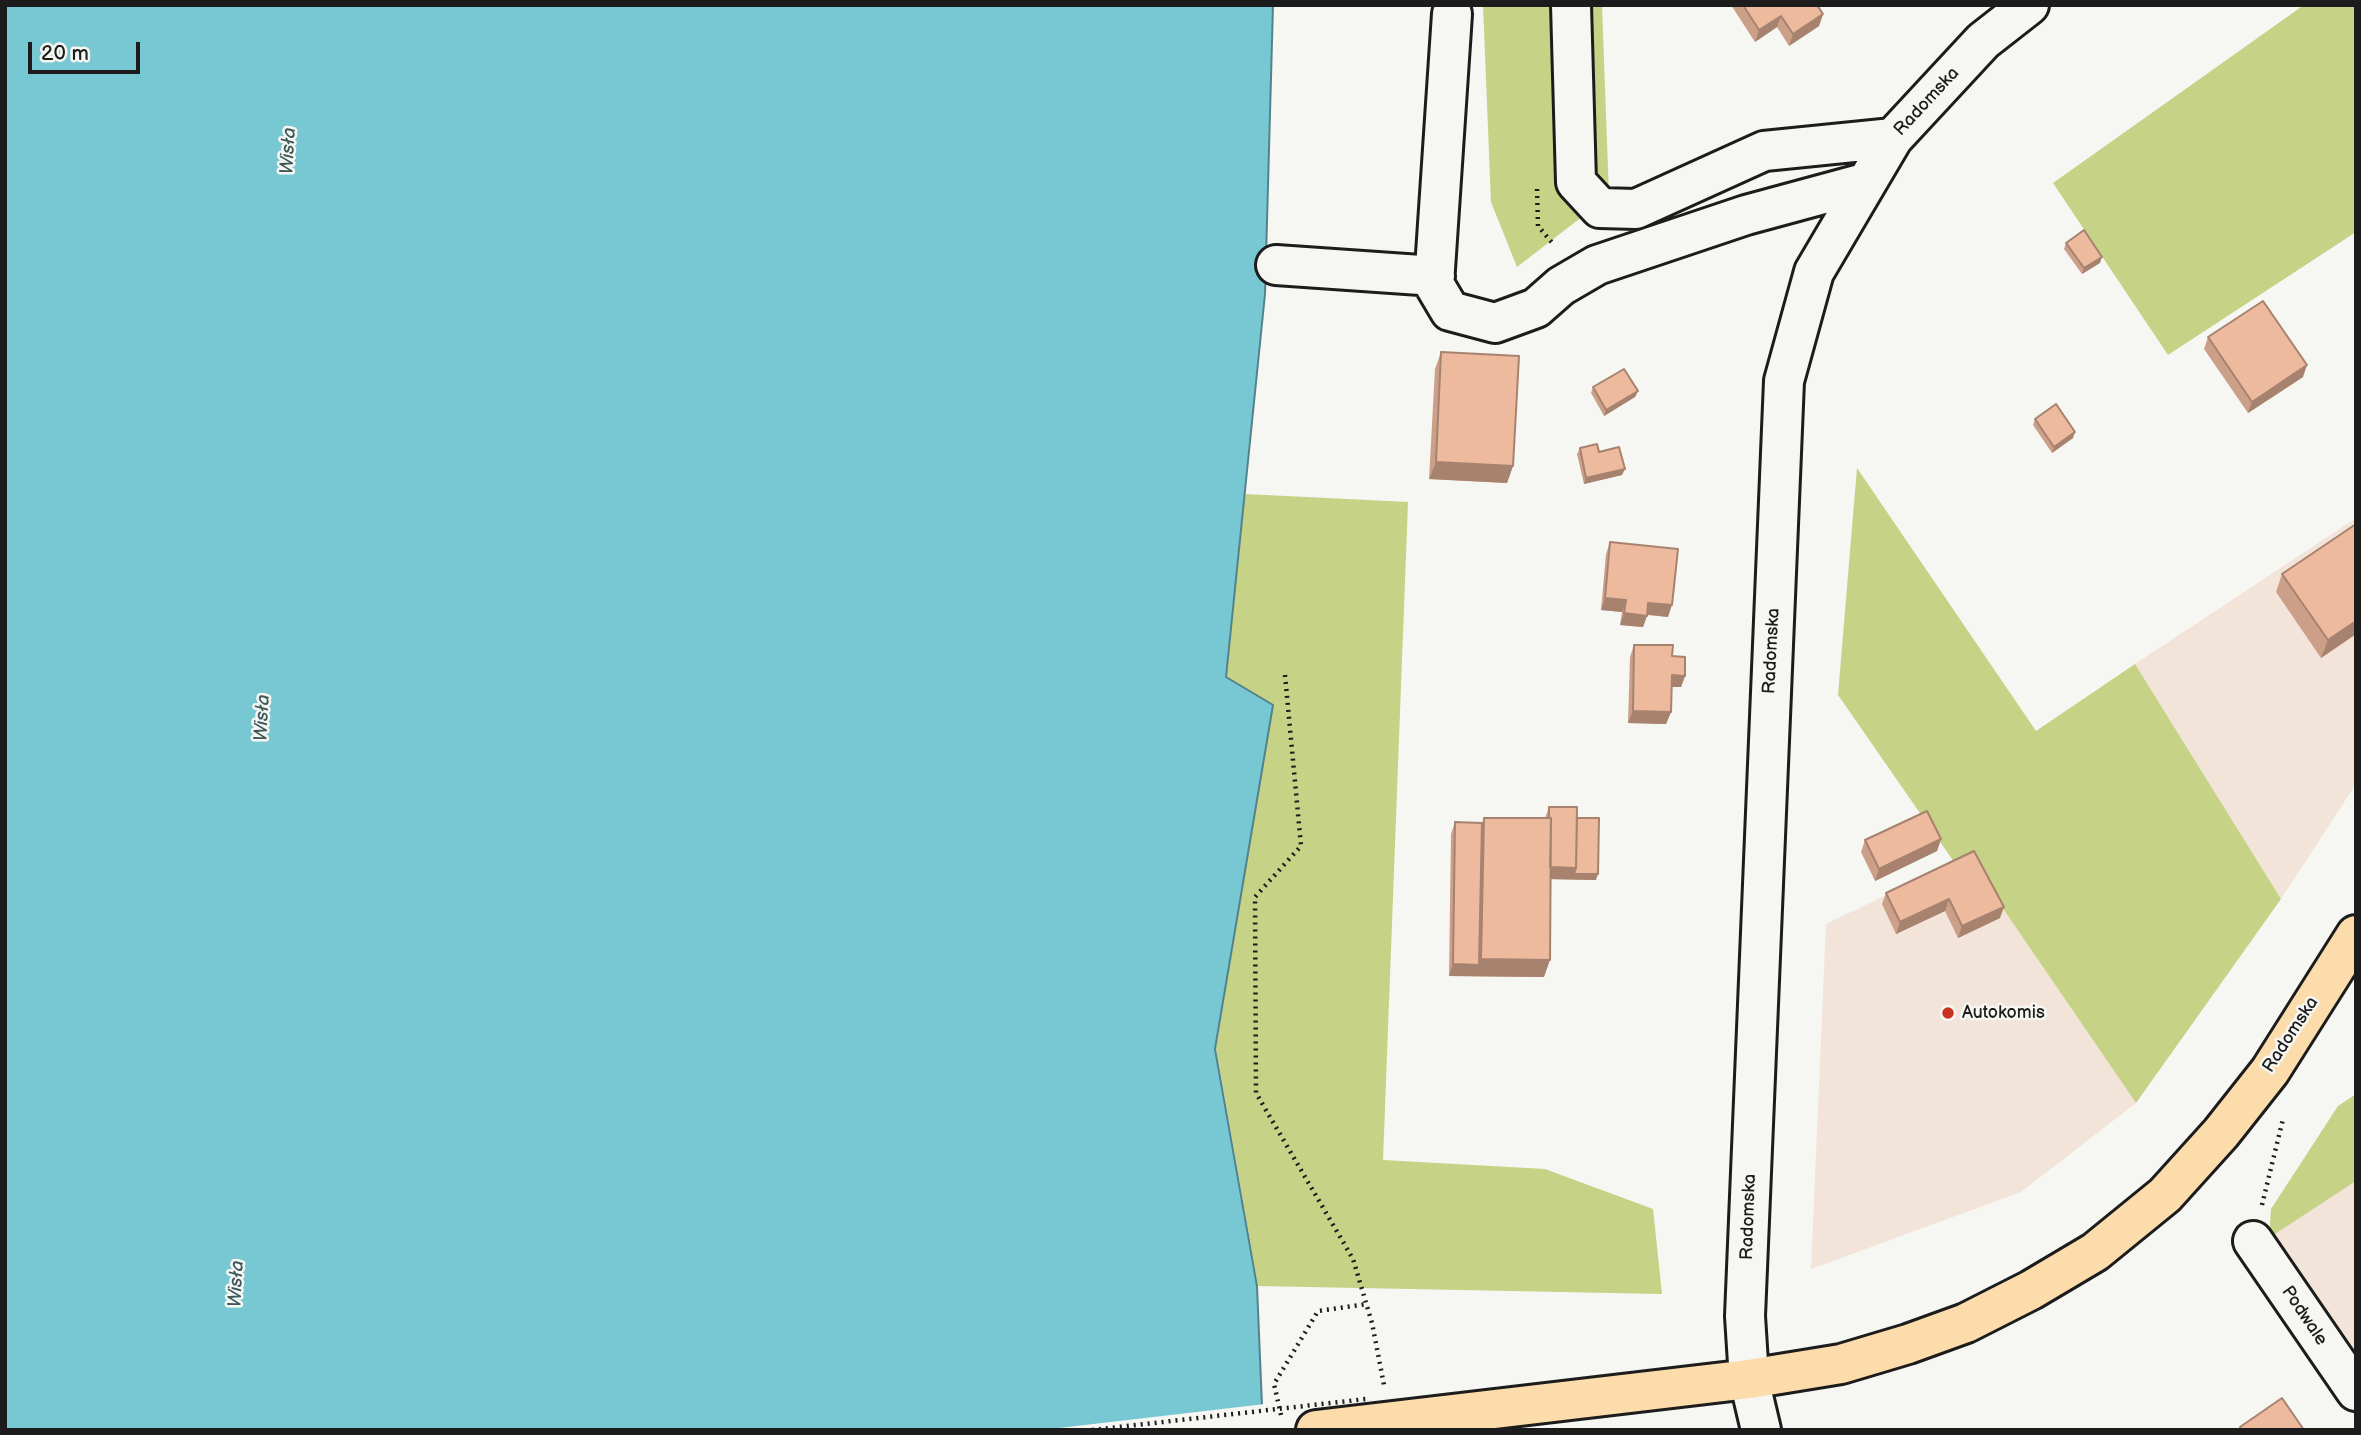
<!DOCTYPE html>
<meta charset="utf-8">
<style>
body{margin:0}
#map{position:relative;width:2361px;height:1435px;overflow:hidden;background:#f6f6f2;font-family:"Balsamiq Sans",sans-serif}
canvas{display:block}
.frame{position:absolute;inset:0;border:7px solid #1c1c1c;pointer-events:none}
.scale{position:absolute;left:28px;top:42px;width:112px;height:32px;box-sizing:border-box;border:4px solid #1c1c1c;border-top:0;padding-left:9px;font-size:21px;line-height:24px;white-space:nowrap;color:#1c1c1c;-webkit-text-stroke:5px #f6f6f2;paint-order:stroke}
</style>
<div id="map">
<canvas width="2361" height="1435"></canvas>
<div class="frame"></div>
<div class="scale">20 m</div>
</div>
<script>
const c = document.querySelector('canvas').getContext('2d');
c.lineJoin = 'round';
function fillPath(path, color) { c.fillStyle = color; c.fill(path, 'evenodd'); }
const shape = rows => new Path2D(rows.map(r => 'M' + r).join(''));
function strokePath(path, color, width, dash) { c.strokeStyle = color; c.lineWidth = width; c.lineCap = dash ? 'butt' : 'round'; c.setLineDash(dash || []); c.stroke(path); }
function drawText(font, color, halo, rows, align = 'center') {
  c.font = font + ' "Balsamiq Sans",sans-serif'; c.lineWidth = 5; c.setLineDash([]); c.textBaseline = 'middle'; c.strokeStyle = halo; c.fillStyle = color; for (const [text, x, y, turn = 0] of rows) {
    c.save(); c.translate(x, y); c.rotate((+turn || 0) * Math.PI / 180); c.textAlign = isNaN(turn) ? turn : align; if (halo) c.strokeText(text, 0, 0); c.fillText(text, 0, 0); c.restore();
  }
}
const built = shape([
 [2356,518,2356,784,2281,899,2135,664],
 [1967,856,2136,1103,2021,1192,1811,1269,1826,924],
 [2356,1181,2356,1351,2347,1357,2269,1238]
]);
const green = shape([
 [1483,5,1602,5,1609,196,1517,267,1491,202],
 [2304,5,2356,5,2356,232,2168,355,2053,183],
 [1857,468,2036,731,2135,664,2281,899,2136,1103,1967,856,1954,862,1838,695],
 [1245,494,1408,502,1383,1160,1545,1169,1653,1209,1662,1294,1258,1286,1216,1048,1273,705,1226,677],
 [2356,1094,2356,1181,2269,1238,2271,1209,2338,1106]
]);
const water = shape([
 [5,5,1273,5,1265,294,1226,677,1273,705,1215,1049,1257,1286,1263,1430,5,1430,5,5]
]);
const pier = shape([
 [1265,1404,1266,1430,1042,1430]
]);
const path = shape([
 [1537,189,1538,226,1554,245],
 [1285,675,1301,846,1255,897,1256,1093,1353,1259,1372,1323,1384,1385],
 [2262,1205,2283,1119],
 [1281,1415,1274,1384,1318,1311,1367,1304]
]);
const minor = shape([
 [1571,5,1576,182,1600,208,1636,209,1764,151,1893,138],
 [1452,14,1434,284,1450,311,1495,323,1536,308,1561,286,1597,265,1746,215,1864,183],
 [1276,265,1435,276],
 [2253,1241,2356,1391],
 [1761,1430,1749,1379,1745,1316,1784,381,1814,272,1893,138,1983,41,2029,5]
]);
const major = shape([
 [1316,1430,1749,1379,1841,1364,1908,1344,1966,1323,2031,1290,2095,1252,2165,1195,2221,1133,2270,1071,2356,935]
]);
const pathBridge = shape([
 [1092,1430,1366,1399]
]);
const wall = shape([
 [1731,5,1817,5,1823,14,1819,26,1789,46,1777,27,1755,42],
 [2066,243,2100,263,2082,274,2064,249],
 [2208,337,2303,377,2248,413,2204,349],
 [1441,352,1513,466,1507,483,1429,479,1435,369],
 [1593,387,1638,391,1635,397,1604,416,1591,393],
 [2035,419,2073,438,2052,453,2033,425],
 [1580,448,1599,452,1622,475,1584,484,1577,454],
 [1610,542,1668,617,1647,615,1643,627,1620,625,1622,612,1601,610,1606,554],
 [2282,574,2356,634,2321,658,2276,592],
 [1634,645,1672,656,1685,676,1681,687,1671,687,1671,712,1666,724,1628,723,1630,657],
 [1549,807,1577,818,1596,880,1550,879,1544,977,1449,976,1451,834,1455,822,1482,823,1484,818,1545,818],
 [1941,839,1937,851,1875,881,1861,852,1865,840],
 [1974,851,2000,918,1958,938,1945,911,1896,934,1882,904,1886,893]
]);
const shadedWall = shape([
 [1823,14,1819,26,1789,46,1793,34],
 [1781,16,1777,27,1755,42,1759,30],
 [2102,257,2100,263,2082,274,2084,268],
 [2307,365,2303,377,2248,413,2252,402],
 [1638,391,1635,397,1604,416,1606,410],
 [2075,432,2073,438,2052,453,2054,447],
 [1436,462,1513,466,1507,483,1429,479],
 [1625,469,1622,475,1584,484,1586,478],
 [1605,598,1626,600,1622,612,1601,610],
 [1648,603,1672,605,1668,617,1644,614],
 [1624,613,1647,616,1643,627,1620,625],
 [2356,621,2356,634,2321,658,2328,640],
 [1672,675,1685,676,1681,687,1667,687],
 [1633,711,1671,712,1666,724,1628,723],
 [1941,839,1937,851,1875,881,1879,869],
 [1549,867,1576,868,1598,874,1596,880,1544,879],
 [1949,899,1945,911,1896,934,1900,922],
 [2004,907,2000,918,1958,938,1962,926],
 [1481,959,1550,960,1544,977,1449,976,1453,964,1479,965]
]);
const building = shape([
 [1743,5,1817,5,1823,14,1793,34,1781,16,1759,30,1743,5],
 [2084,230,2102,257,2084,268,2066,243,2084,230],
 [2263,301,2307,365,2252,402,2208,337,2263,301],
 [1441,352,1519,356,1513,466,1436,462,1441,352],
 [1624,369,1638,391,1606,410,1593,387,1624,369],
 [2056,404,2075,432,2054,447,2035,419,2056,404],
 [1597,444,1599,452,1619,447,1625,469,1586,478,1580,448,1597,444],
 [2356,524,2356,621,2328,640,2282,574,2356,524],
 [1610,542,1678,549,1672,605,1648,603,1647,616,1624,613,1626,600,1605,598,1610,542],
 [1634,645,1673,645,1672,656,1685,657,1685,676,1672,675,1671,712,1633,711,1634,645],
 [1549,807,1577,807,1576,868,1550,867,1551,818,1549,818,1549,807],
 [1927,811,1941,839,1879,869,1865,840,1927,811],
 [1484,818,1551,818,1550,960,1481,959,1484,818],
 [1577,818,1599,818,1598,874,1574,874,1576,868,1577,818],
 [1455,822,1482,823,1479,965,1453,964,1455,822],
 [1974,851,2004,907,1962,926,1949,899,1900,922,1886,893,1974,851],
 [2282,1398,2304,1430,2242,1430,2240,1427,2282,1398]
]);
const markers = [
 [1948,1013,7,"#c8321e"]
];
const streetNames = [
 ["Radomska",1927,102,-47],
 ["Radomska",1772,651,-87],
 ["Radomska",2291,1035,-57],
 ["Radomska",1749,1217,-88],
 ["Podwale",2304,1316,56]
];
const poiNames = [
 ["Autokomis",1962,1013]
];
const waterNames = [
 ["Wisła",289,151,-87],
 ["Wisła",263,718,-87],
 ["Wisła",237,1284,-87]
];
fillPath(built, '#f3e4d9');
fillPath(green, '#c6d286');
fillPath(water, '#78c8d4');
strokePath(water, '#53838a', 2);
fillPath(pier, '#f6f6f2');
strokePath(minor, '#1c1c1c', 44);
strokePath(major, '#1c1c1c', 44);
strokePath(path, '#1c1c1c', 4.5, [2, 5]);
strokePath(minor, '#f6f6f2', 38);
strokePath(major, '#fddcac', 38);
strokePath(pathBridge, '#1c1c1c', 4.5, [2, 5]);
fillPath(wall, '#cca088');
fillPath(shadedWall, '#a6826f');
fillPath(building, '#edba9e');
strokePath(building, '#a6826f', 2);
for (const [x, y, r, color] of markers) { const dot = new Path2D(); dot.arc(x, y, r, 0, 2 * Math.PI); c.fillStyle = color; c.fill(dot); strokePath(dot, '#f6f6f2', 2.5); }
drawText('18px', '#1c1c1c', '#f6f6f2', streetNames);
drawText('18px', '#1c1c1c', '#f6f6f2', poiNames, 'left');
drawText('italic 19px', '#3c585c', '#f6f6f2', waterNames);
</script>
